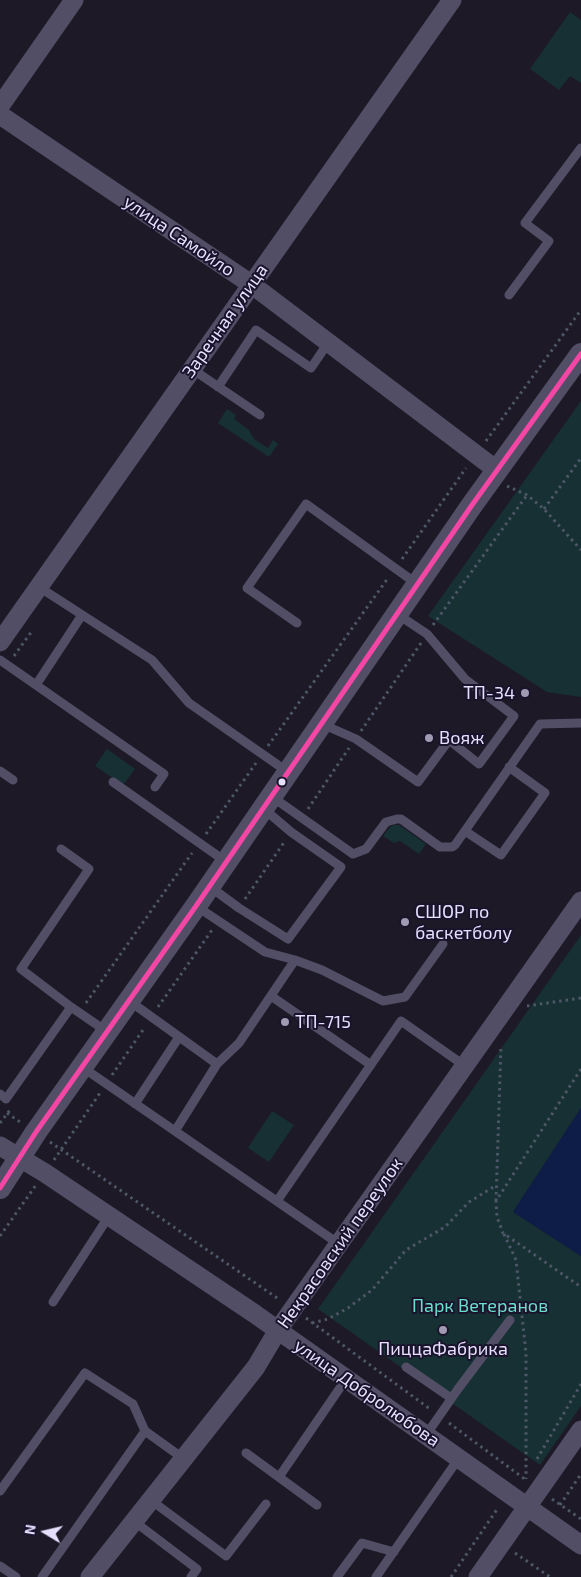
<!DOCTYPE html>
<meta charset="utf-8">
<style>
body{margin:0}
#map{position:relative;width:581px;height:1577px;overflow:hidden;background:#1d1926;font-family:"Exo 2",sans-serif}
canvas{display:block}
.north{position:absolute;left:20px;top:1507px;width:50px;height:50px;-webkit-text-stroke:4px #1a132c;paint-order:stroke;rotate:279deg;font-size:14px;font-weight:700;line-height:20px;text-align:center;color:#e6dffe}
.north::after{content:'';display:block;margin:auto;width:18px;height:22px;background:#e6dffe;clip-path:polygon(50% 0,100% 100%,50% 72%,0 100%)}
</style>
<div id="map">
<canvas width="581" height="1577"></canvas>
<div class="north">N</div>
</div>
<script>
const c = document.querySelector('canvas').getContext('2d');
c.lineJoin = 'round';
function fillPath(path, color) { c.fillStyle = color; c.fill(path, 'evenodd'); }
const shape = rows => new Path2D(rows.map(r => 'M' + r).join(''));
function strokePath(path, color, width, dash) { c.strokeStyle = color; c.lineWidth = width; c.lineCap = dash ? 'butt' : 'round'; c.setLineDash(dash || []); c.stroke(path); }
function drawText(font, color, halo, rows, align = 'center') {
  c.font = font + ' "Exo 2",sans-serif'; c.lineWidth = 4; c.setLineDash([]); c.textBaseline = 'middle'; c.strokeStyle = halo; c.fillStyle = color; for (const [text, x, y, turn = 0] of rows) {
    c.save(); c.translate(x, y); c.rotate((+turn || 0) * Math.PI / 180); c.textAlign = isNaN(turn) ? turn : align; if (halo) c.strokeText(text, 0, 0); c.fillText(text, 0, 0); c.restore();
  }
}
const green = shape([
 [570,12,581,20,581,83,570,76,559,90,530,69],
 [581,401,581,697,547,692,428,616],
 [227,409,236,415,234,419,249,430,254,439,268,448,273,440,278,444,269,457,218,423],
 [107,749,135,769,123,785,95,766],
 [394,825,399,825,426,844,419,854,400,841,394,843,383,836,390,827],
 [581,935,581,1108,513,1212,581,1256,581,1406,540,1465,318,1309],
 [272,1111,294,1125,269,1162,248,1148]
]);
const water = shape([
 [581,1108,581,1256,513,1212]
]);
const path = shape([
 [486,441,581,310],
 [507,486,527,495,544,509,581,550],
 [544,509,581,458],
 [402,559,466,468],
 [433,625,527,495],
 [14,656,32,631],
 [361,731,421,643],
 [268,746,388,578],
 [308,809,349,748],
 [206,834,256,763],
 [245,899,285,841],
 [86,1003,192,853],
 [527,1006,581,998],
 [158,1007,212,930],
 [581,1069,496,1201,497,1217,503,1233,581,1287],
 [112,1075,145,1027],
 [7,1113,20,1122],
 [0,1123,10,1110],
 [50,1142,280,1300],
 [54,1160,100,1093],
 [496,1201,501,1045],
 [504,1234,516,1260,526,1353,526,1479],
 [0,1236,36,1185],
 [306,1318,430,1409],
 [312,1323,328,1319,348,1308,372,1290,406,1250,445,1227,469,1202,495,1186],
 [449,1423,526,1480],
 [537,1459,581,1384],
 [552,1499,581,1519],
 [560,1505,581,1474],
 [515,1553,550,1577],
 [451,1577,498,1508]
]);
const service = shape([
 [509,295,549,241,525,223,581,148],
 [192,369,260,415],
 [218,387,256,330,311,368,328,343],
 [39,587,152,660,189,703,288,772],
 [297,623,247,588,306,504,417,584],
 [0,660,164,774,155,787],
 [36,685,82,615],
 [322,724,356,739,418,782,449,740,479,764,514,716,465,679,427,634,397,614],
 [0,771,13,780],
 [113,782,225,861],
 [271,796,353,854,366,849,386,822,397,819,401,819,440,847,452,847,455,845,540,724,581,723],
 [465,831,501,855,545,793,509,767],
 [209,886,239,908,288,939,341,867,291,832,264,809],
 [196,906,265,952,295,960,322,970,383,1001,405,997,443,944],
 [271,996,371,1065],
 [128,1000,217,1064],
 [71,1007,106,1031],
 [82,1067,339,1244],
 [0,1094,6,1099,71,1007,21,969,89,869,61,849],
 [135,1104,179,1037],
 [175,1131,217,1064,239,1043,295,960],
 [277,1201,401,1021,465,1066],
 [53,1302,109,1216],
 [406,1367,451,1398],
 [145,1431,184,1459],
 [426,1435,458,1389,510,1320],
 [246,1453,317,1505],
 [279,1477,346,1379],
 [0,1491,85,1373,133,1404,145,1431,42,1577],
 [152,1501,226,1556,266,1504],
 [135,1522,197,1569,191,1577],
 [0,1566,16,1577],
 [337,1577,362,1543,394,1552],
 [376,1577,459,1458]
]);
const minor = shape([
 [0,106,74,0],
 [0,115,251,284,498,471],
 [0,642,452,0],
 [0,1146,45,1173,255,1314,581,1545],
 [90,1577,256,1367,278,1330,581,901],
 [478,1577,581,1430]
]);
const tertiary = shape([
 [0,1188,36,1132,196,906,472,505,581,354]
]);
const bus1 = shape([
 [0,1188,36,1132,196,906,472,505,581,354]
]);
const markers = [
 [525,693,5,"#a09ab2"],
 [429,738,5,"#a09ab2"],
 [282,782,4.5,"#e6dffe"],
 [405,922,5,"#a09ab2"],
 [285,1022,5,"#a09ab2"],
 [443,1330,5,"#a09ab2"]
];
const streetNames = [
 ["улица Самойло",179,236,34],
 ["Заречная улица",225,321,-55],
 ["Некрасовский переулок",340,1243,-55],
 ["улица Добролюбова",367,1393,35]
];
const poiNames = [
 ["ТП-34",515,693,"right"],
 ["Вояж",439,738],
 ["СШОР по",415,912],
 ["баскетболу",415,933],
 ["ТП-715",295,1022],
 ["ПиццаФабрика",443,1349,"center"]
];
const parkNames = [
 ["Парк Ветеранов",480,1306]
];
fillPath(green, '#173034');
fillPath(water, '#0e1d48');
strokePath(path, '#4d5767', 3, [2.5, 4]);
strokePath(service, '#524e66', 9);
strokePath(minor, '#524e66', 19);
strokePath(tertiary, '#524e66', 22);
strokePath(bus1, '#f346a5', 5);
for (const [x, y, r, color] of markers) { const dot = new Path2D(); dot.arc(x, y, r, 0, 2 * Math.PI); c.fillStyle = color; c.fill(dot); strokePath(dot, '#1a132c', 2); }
drawText('18px', '#e6dffe', '#1a132c', streetNames);
drawText('18px', '#e6dffe', '#1a132c', poiNames, 'left');
drawText('18px', '#6bdece', '#1a132c', parkNames);
</script>
